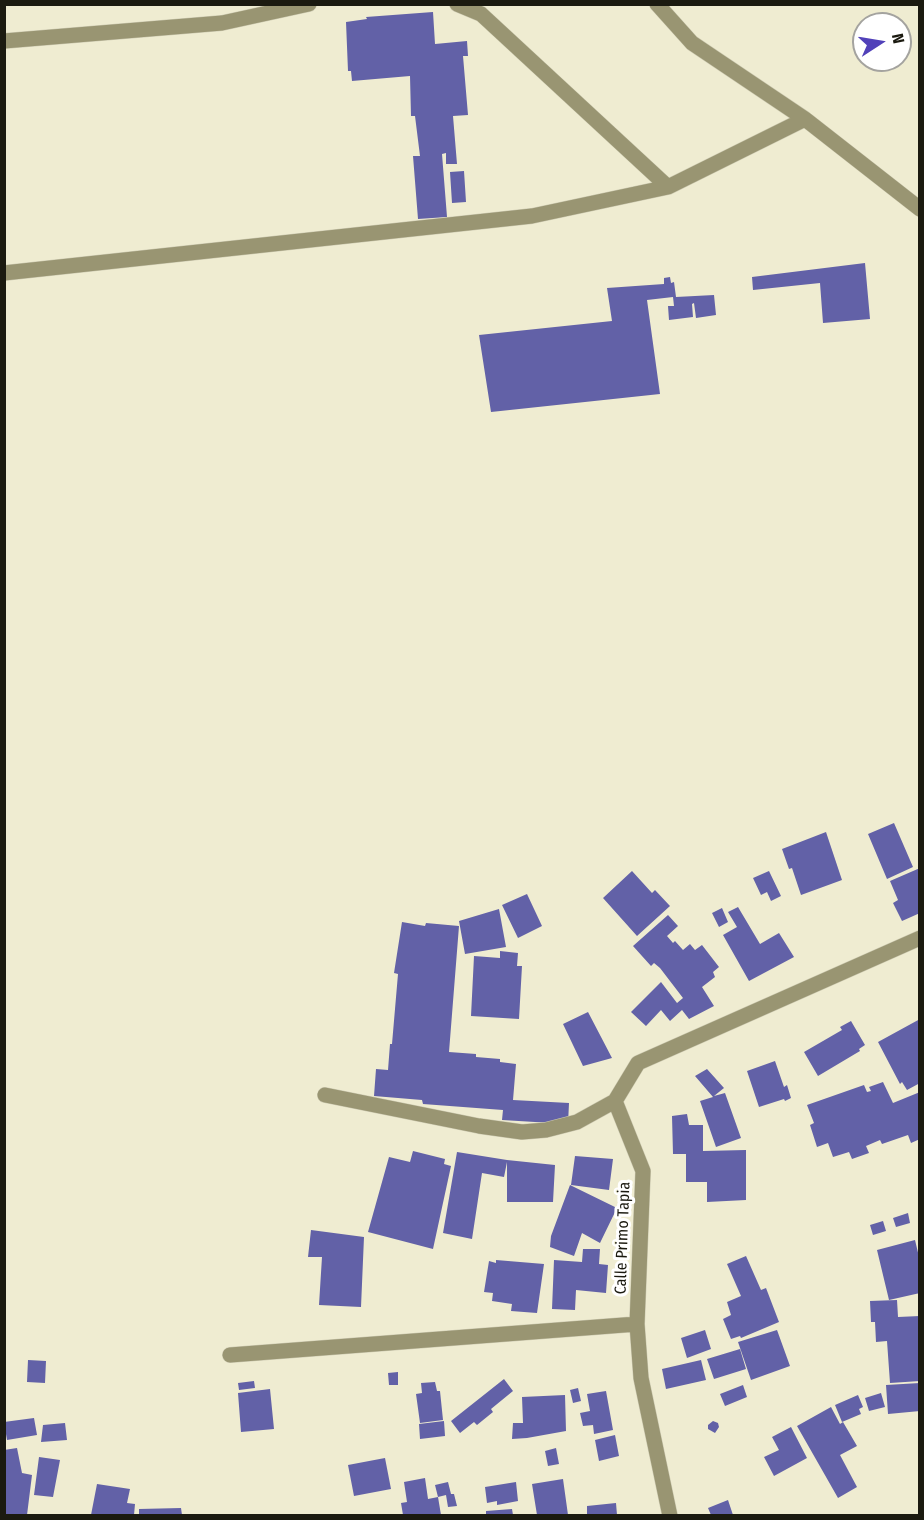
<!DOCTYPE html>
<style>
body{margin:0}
#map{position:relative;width:924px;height:1520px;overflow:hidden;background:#efecd1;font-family:"Fira Sans Condensed",sans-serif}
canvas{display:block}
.frame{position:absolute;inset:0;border:6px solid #1b1a10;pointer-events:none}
.north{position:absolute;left:852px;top:12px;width:60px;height:60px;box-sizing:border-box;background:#fff;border:2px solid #a4a39f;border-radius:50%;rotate:78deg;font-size:16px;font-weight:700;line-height:24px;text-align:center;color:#1b1a10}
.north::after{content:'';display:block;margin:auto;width:21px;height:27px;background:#5141b9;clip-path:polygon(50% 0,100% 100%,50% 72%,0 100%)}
</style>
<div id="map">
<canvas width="924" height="1520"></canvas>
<div class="frame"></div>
<div class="north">N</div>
</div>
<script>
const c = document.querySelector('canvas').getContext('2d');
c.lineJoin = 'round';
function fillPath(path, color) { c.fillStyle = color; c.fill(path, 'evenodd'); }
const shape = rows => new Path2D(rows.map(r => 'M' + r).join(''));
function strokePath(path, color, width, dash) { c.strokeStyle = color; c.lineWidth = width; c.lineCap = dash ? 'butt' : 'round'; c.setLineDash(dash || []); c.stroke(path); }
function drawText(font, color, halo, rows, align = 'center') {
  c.font = font + ' "Fira Sans Condensed",sans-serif'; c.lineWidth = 6; c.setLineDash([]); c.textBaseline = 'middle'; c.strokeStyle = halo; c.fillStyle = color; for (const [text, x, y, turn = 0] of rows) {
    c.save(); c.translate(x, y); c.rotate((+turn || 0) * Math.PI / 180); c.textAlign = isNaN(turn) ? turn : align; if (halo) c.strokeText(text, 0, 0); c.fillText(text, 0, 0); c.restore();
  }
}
const building = shape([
 [433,12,435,44,467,41,468,56,463,56,468,115,453,116,457,164,446,164,446,153,442,154,447,217,418,219,413,156,420,156,415,116,411,116,410,76,352,81,351,71,348,71,346,22,367,19,366,17],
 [464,171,466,202,452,203,450,172],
 [865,263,870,319,823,323,820,283,753,290,752,277],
 [670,277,671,283,674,282,676,297,714,295,716,315,696,318,694,303,692,304,693,317,669,320,668,306,674,306,673,297,647,300,660,394,491,412,479,335,612,321,607,288,664,284,664,278],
 [894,823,913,867,887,879,868,834],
 [826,832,842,880,801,895,792,868,789,869,782,849],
 [920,868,920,913,902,921,893,903,898,900,890,881],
 [632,871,652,893,655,890,670,906,637,936,603,898],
 [769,871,781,896,771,901,767,892,761,895,753,878],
 [527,894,542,926,518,938,502,905],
 [738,907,760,944,779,933,794,957,749,981,723,935,737,927,728,912],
 [722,908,728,922,719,927,712,913],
 [499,909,506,947,465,954,459,921],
 [668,915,678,926,667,936,673,943,675,941,683,950,690,944,695,950,702,945,719,967,713,972,715,977,702,987,714,1006,689,1019,682,1010,670,1021,661,1010,646,1026,631,1012,661,982,677,1003,683,998,660,968,654,963,651,966,633,946],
 [402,922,425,926,426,923,459,926,449,1052,476,1054,476,1057,500,1059,500,1062,516,1064,513,1100,569,1103,568,1124,502,1120,503,1110,423,1104,422,1100,374,1096,376,1069,388,1070,390,1044,392,1044,398,974,394,973],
 [500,951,518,953,517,966,522,966,519,1019,471,1016,474,956,500,958],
 [588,1012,612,1058,583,1066,563,1024],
 [920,1019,920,1083,907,1090,902,1082,900,1084,878,1042],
 [851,1021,865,1045,859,1049,860,1051,818,1076,804,1052,842,1030,840,1027],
 [775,1061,784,1087,787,1085,791,1098,785,1101,784,1099,759,1107,747,1071],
 [707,1069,724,1088,714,1096,725,1093,741,1138,716,1147,700,1101,713,1097,695,1076],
 [883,1082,893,1103,920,1092,920,1139,911,1143,908,1135,882,1144,880,1140,866,1146,869,1153,852,1159,849,1152,833,1157,828,1143,817,1147,810,1125,814,1123,807,1105,864,1085,867,1092,871,1091,869,1087],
 [687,1114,689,1125,703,1125,703,1151,746,1150,746,1200,707,1202,707,1182,686,1182,686,1154,673,1154,672,1116],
 [413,1151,445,1159,444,1164,451,1166,433,1249,368,1232,389,1157,410,1162],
 [457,1152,507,1160,555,1165,553,1202,507,1202,507,1162,504,1177,482,1173,472,1239,443,1233],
 [575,1156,613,1159,609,1190,571,1185],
 [570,1185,617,1208,600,1243,582,1233,574,1256,550,1247,551,1236],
 [908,1213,910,1223,896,1227,893,1218],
 [883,1221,886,1231,873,1235,870,1225],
 [311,1230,364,1237,361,1307,319,1305,322,1257,308,1257],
 [915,1240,920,1261,920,1293,889,1300,877,1250],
 [583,1249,600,1249,599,1264,608,1265,606,1293,576,1290,575,1310,552,1309,554,1260,582,1262],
 [746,1256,761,1290,766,1288,779,1322,741,1338,740,1336,731,1339,723,1319,731,1315,727,1302,741,1296,727,1264],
 [496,1260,544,1264,537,1313,511,1311,512,1304,492,1301,493,1293,484,1292,489,1261,496,1263],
 [897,1300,898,1317,920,1316,920,1381,890,1383,887,1341,876,1342,875,1322,871,1322,870,1301],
 [705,1330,711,1349,687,1358,681,1338],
 [777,1330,790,1366,751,1380,738,1342],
 [740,1349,746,1369,714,1379,707,1359],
 [28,1360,46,1361,45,1383,27,1382],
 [701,1360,706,1380,666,1389,662,1369],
 [398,1372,398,1385,389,1385,388,1373],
 [504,1379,513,1391,491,1409,493,1412,477,1425,474,1422,460,1433,451,1421],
 [254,1381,255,1388,239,1390,238,1383],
 [435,1382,437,1391,440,1391,443,1420,420,1423,416,1394,422,1393,421,1383],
 [920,1383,920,1411,888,1414,886,1385],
 [743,1385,747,1397,725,1406,720,1394],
 [578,1388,581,1401,573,1403,570,1390],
 [270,1389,274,1429,241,1432,238,1393],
 [606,1391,613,1430,594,1434,593,1425,583,1426,580,1413,590,1411,587,1394],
 [881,1393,885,1407,869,1411,865,1398],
 [565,1395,566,1431,527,1438,512,1439,513,1423,523,1423,522,1397],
 [858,1395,863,1407,859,1409,861,1414,842,1422,835,1405],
 [831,1407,840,1424,843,1422,857,1446,840,1455,857,1487,838,1498,797,1426],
 [34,1418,37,1435,7,1440,4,1422],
 [444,1421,445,1436,420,1439,419,1424],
 [713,1421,718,1423,719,1427,715,1433,708,1429,708,1425],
 [65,1423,67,1440,41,1442,43,1425],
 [791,1427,807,1458,774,1476,764,1457,779,1450,772,1437],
 [615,1435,619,1456,599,1461,595,1440],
 [17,1448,22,1473,32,1475,27,1515,4,1515,4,1450],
 [556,1448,559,1464,548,1466,545,1451],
 [39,1457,60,1460,53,1497,34,1495],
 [385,1458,391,1489,354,1496,348,1465],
 [425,1478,428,1499,438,1497,441,1515,403,1515,401,1503,407,1502,404,1482],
 [563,1479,568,1515,537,1515,532,1484],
 [448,1482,451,1494,454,1494,457,1506,448,1507,446,1495,438,1497,435,1485],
 [516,1482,518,1501,497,1505,497,1501,487,1503,485,1487],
 [97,1484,130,1489,127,1503,135,1504,134,1515,91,1515],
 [728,1500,733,1515,711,1515,708,1508],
 [616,1503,617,1515,587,1515,587,1506],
 [181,1508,182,1515,139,1515,139,1509],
 [512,1509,513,1515,486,1515,486,1511]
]);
const lane = shape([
 [457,4,481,14,668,187],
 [657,4,692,43,805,119,920,209],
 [4,41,222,23,309,4],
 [4,273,532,216,668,187,805,119]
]);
const street = shape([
 [325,1095,479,1126,522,1132,546,1130,577,1122,615,1101],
 [615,1101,643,1171,637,1324,641,1378,670,1516],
 [615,1101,638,1063,920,938],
 [230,1355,637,1324]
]);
const streetNames = [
 ["Calle Primo Tapia",623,1238,-88]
];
fillPath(building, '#6261a7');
strokePath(lane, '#cdcab2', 16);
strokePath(street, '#cdcab2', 16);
strokePath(lane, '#999572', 15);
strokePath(street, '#999572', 15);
drawText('16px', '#1b1a10', '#fff', streetNames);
</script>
